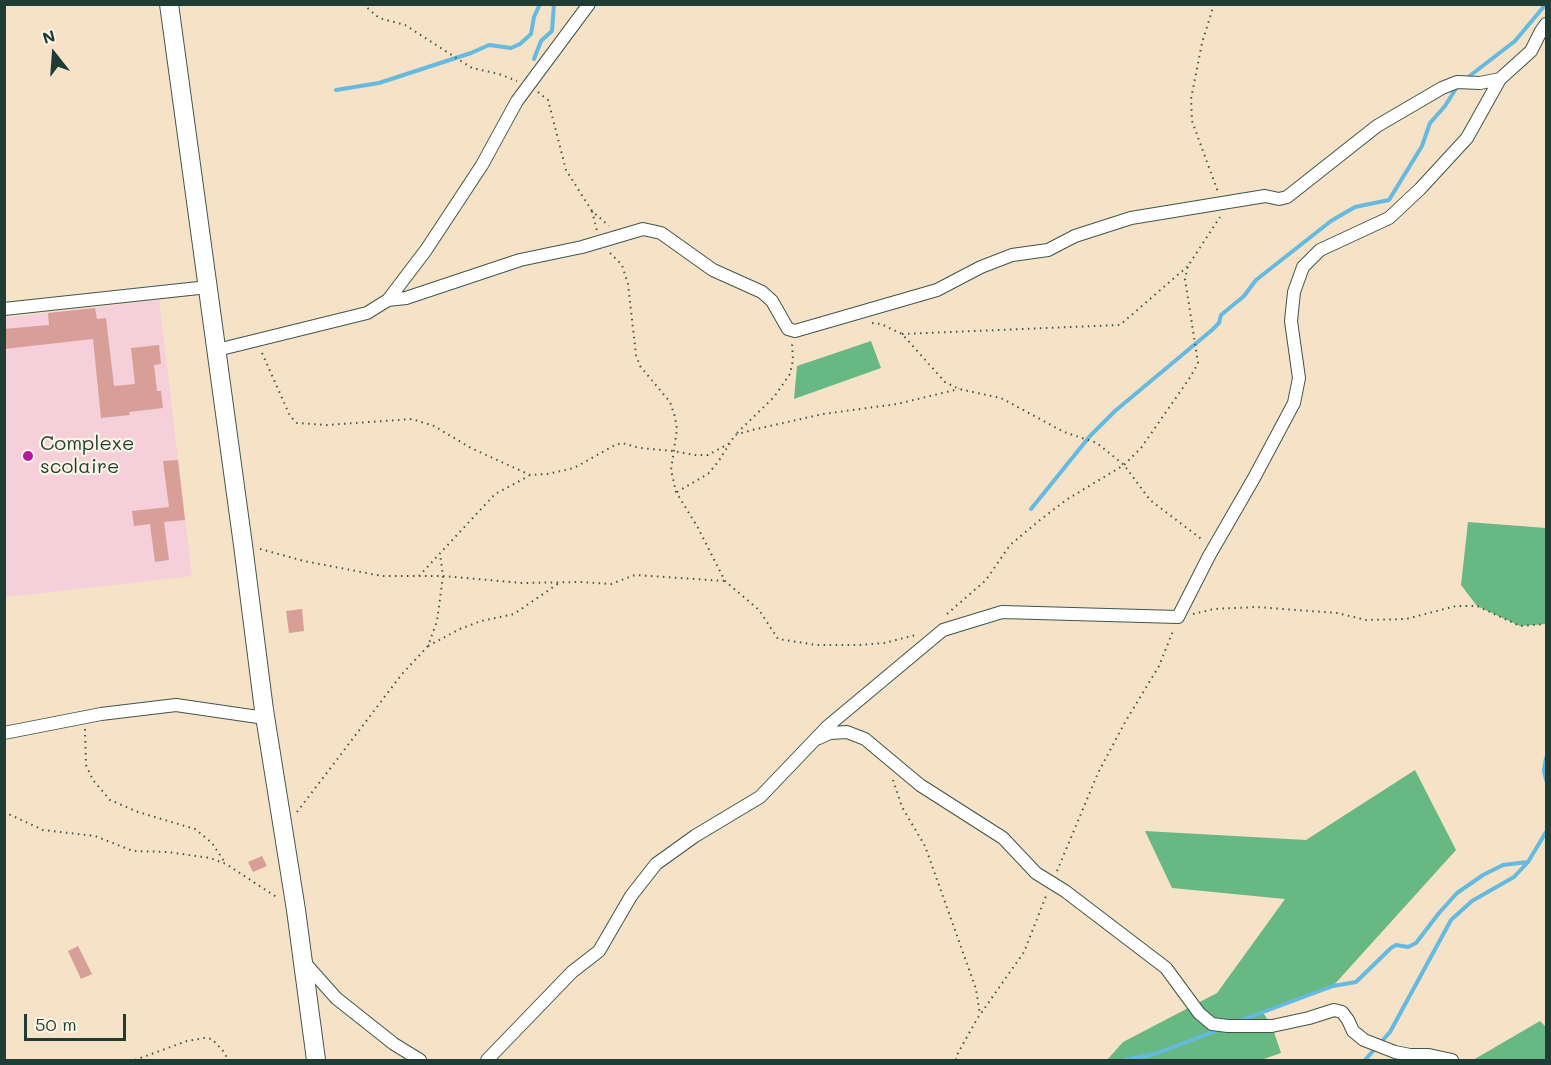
<!DOCTYPE html>
<style>
body{margin:0}
#map{position:relative;width:1551px;height:1065px;overflow:hidden;background:#f6e2c6;font-family:Mali,sans-serif}
canvas{display:block}
.frame{position:absolute;inset:0;border:6px solid #1f3d34;pointer-events:none}
.north{position:absolute;left:24px;top:24px;width:60px;height:60px;-webkit-text-stroke:4px #fcf5e5;paint-order:stroke;rotate:343deg;font-size:16px;font-weight:700;line-height:24px;text-align:center;color:#1f3d34}
.north::after{content:'';display:block;margin:auto;width:21px;height:27px;background:#1f3d34;clip-path:polygon(50% 0,100% 100%,50% 72%,0 100%)}
.scale{position:absolute;left:24px;top:1014px;width:102px;height:27px;box-sizing:border-box;border:3px solid #1f3d34;border-top:0;padding-left:8px;font-size:18px;line-height:21px;white-space:nowrap;color:#1f3d34;-webkit-text-stroke:4px #fcf5e5;paint-order:stroke}
</style>
<div id="map">
<canvas width="1551" height="1065"></canvas>
<div class="frame"></div>
<div class="north">N</div>
<div class="scale">50 m</div>
</div>
<script>
const c = document.querySelector('canvas').getContext('2d');
c.lineJoin = 'round';
function fillPath(path, color) { c.fillStyle = color; c.fill(path, 'evenodd'); }
const shape = rows => new Path2D(rows.map(r => 'M' + r).join(''));
function strokePath(path, color, width, dash) { c.strokeStyle = color; c.lineWidth = width; c.lineCap = dash ? 'butt' : 'round'; c.setLineDash(dash || []); c.stroke(path); }
function drawText(font, color, halo, rows, align = 'center') {
  c.font = font + ' Mali,sans-serif'; c.lineWidth = 4.5; c.setLineDash([]); c.textBaseline = 'middle'; c.strokeStyle = halo; c.fillStyle = color; for (const [text, x, y, turn = 0] of rows) {
    c.save(); c.translate(x, y); c.rotate((+turn || 0) * Math.PI / 180); c.textAlign = isNaN(turn) ? turn : align; if (halo) c.strokeText(text, 0, 0); c.fillText(text, 0, 0); c.restore();
  }
}
const built = shape([
 [159,300,192,576,5,597,4,318]
]);
const forest = shape([
 [871,341,881,368,794,399,797,366],
 [1468,522,1546,528,1546,624,1520,626,1477,606,1461,585],
 [1415,770,1456,850,1333,986,1262,1011,1272,1026,1281,1053,1261,1060,1107,1060,1123,1042,1217,993,1285,899,1172,888,1145,831,1306,840],
 [1540,1021,1546,1027,1546,1060,1473,1060]
]);
const stream = shape([
 [534,59,541,41,552,31,554,4],
 [1467,78,1515,41,1546,4],
 [336,90,379,83,471,53,489,45,511,48,520,44,531,34,534,17,540,4],
 [1031,509,1090,436,1115,411,1212,330,1219,323,1221,315,1244,296,1256,280,1331,221,1355,207,1389,200,1422,146,1430,123,1445,106,1457,87],
 [1546,758,1544,770,1546,780],
 [1239,1021,1333,986,1356,982,1391,948,1396,945,1408,947,1416,943,1439,913,1457,893,1483,875,1503,865,1528,862],
 [1125,1060,1155,1054,1221,1029],
 [1365,1060,1390,1032,1451,920,1472,901,1514,877,1528,862,1546,832]
]);
const building = shape([
 [95,308,97,319,106,318,114,386,135,384,131,348,159,345,161,364,154,365,157,391,161,391,163,408,129,412,130,415,101,418,93,339,4,349,4,329,49,325,48,313],
 [178,460,185,520,164,522,169,560,155,562,150,524,134,526,132,511,169,507,163,461],
 [302,609,304,631,289,633,286,611],
 [262,856,267,866,253,872,248,862],
 [78,946,92,974,81,979,68,951]
]);
const path = shape([
 [363,4,379,18,405,25,472,68,499,74,517,81],
 [1214,4,1202,43,1191,99,1192,121,1218,192],
 [538,92,548,100,566,170,592,211,609,226],
 [592,211,597,231],
 [610,253,622,265,628,284,636,355,640,366,670,402,675,417,677,429,671,470,676,492,697,526,725,581,759,610,778,639,817,645,859,645,884,643,916,635],
 [872,323,881,324,902,334,945,382,959,389,1001,398,1064,432,1097,443,1124,465,1150,500,1204,541],
 [902,334,1120,325,1188,266],
 [262,353,290,416,297,423,327,425,412,419,434,426,471,448,530,475,547,474,574,468,615,445,622,443,640,448,673,451,695,455,708,455,730,443],
 [737,433,774,397,790,374,793,360,792,343],
 [677,492,708,474,718,462,735,435,752,430,823,414,897,404,959,389],
 [260,549,304,561,382,576,443,576,522,583,581,582,611,584,635,575,725,581],
 [419,576,495,494,529,476],
 [947,614,986,580,1010,545,1040,520,1066,500,1124,465,1141,448,1191,376,1198,363,1185,279,1188,266,1220,217],
 [1193,614,1214,609,1256,607,1337,613,1366,620,1406,619,1456,606,1477,606,1520,626,1546,624],
 [428,646,460,629,481,621,514,614,559,583],
 [85,729,86,765,93,780,110,800,138,812,195,829,212,843,226,864],
 [893,780,902,807,925,846,976,989,980,1015],
 [4,812,43,830,95,836,133,851,168,852,210,858,226,864,278,898],
 [297,812,402,674,428,646,437,621,443,576,440,554],
 [1057,871,1098,773,1124,724,1159,666,1173,631],
 [135,1060,187,1041,204,1038,212,1039,224,1052,228,1060],
 [956,1060,958,1053,977,1019,1024,952,1046,896]
]);
const street = shape([
 [388,300,406,298,520,260,582,247,643,229,661,233,713,270,762,292,772,301,788,329,795,331,937,290,981,267,1012,255,1048,250,1075,236,1131,218,1265,196,1279,199,1287,197,1377,126,1442,88,1457,82,1480,83,1500,79],
 [4,309,208,287],
 [217,350,367,313,388,300,426,250,482,165,517,101,589,4],
 [4,733,101,714,176,705,265,718],
 [819,738,830,733,847,732,865,739,920,785,1003,838,1036,873,1065,891,1166,968,1199,1013,1212,1024,1228,1026,1272,1026,1309,1018,1334,1010,1342,1012,1348,1020,1353,1031,1364,1040,1395,1052,1410,1055,1429,1055,1452,1060],
 [304,962,336,998,394,1044,420,1060],
 [487,1060,572,972,599,951,631,896,656,864,695,836,760,797,828,726,943,630,1002,612,1178,617,1209,556,1254,478,1294,403,1299,378,1291,321,1294,292,1303,267,1320,250,1389,218,1420,189,1467,138,1500,79,1531,51,1541,31,1546,24]
]);
const secondary = shape([
 [169,4,243,545,264,710,296,910,316,1060]
]);
const markers = [
 [28,456,6,"#b5179e"]
];
const poiNames = [
 ["Complexe",40,444],
 ["scolaire",40,467]
];
fillPath(built, '#f5cfd9');
fillPath(forest, '#68b884');
strokePath(stream, '#64bae0', 4);
fillPath(building, '#d79f98');
strokePath(street, '#3f564a', 14);
strokePath(secondary, '#3f564a', 20);
strokePath(path, '#3f564a', 2, [1.5, 4.5]);
strokePath(street, '#fff', 12);
strokePath(secondary, '#fff', 18);
for (const [x, y, r, color] of markers) { const dot = new Path2D(); dot.arc(x, y, r, 0, 2 * Math.PI); c.fillStyle = color; c.fill(dot); strokePath(dot, '#fcf5e5', 2); }
drawText('20px', '#1f3d34', '#fcf5e5', poiNames, 'left');
</script>
